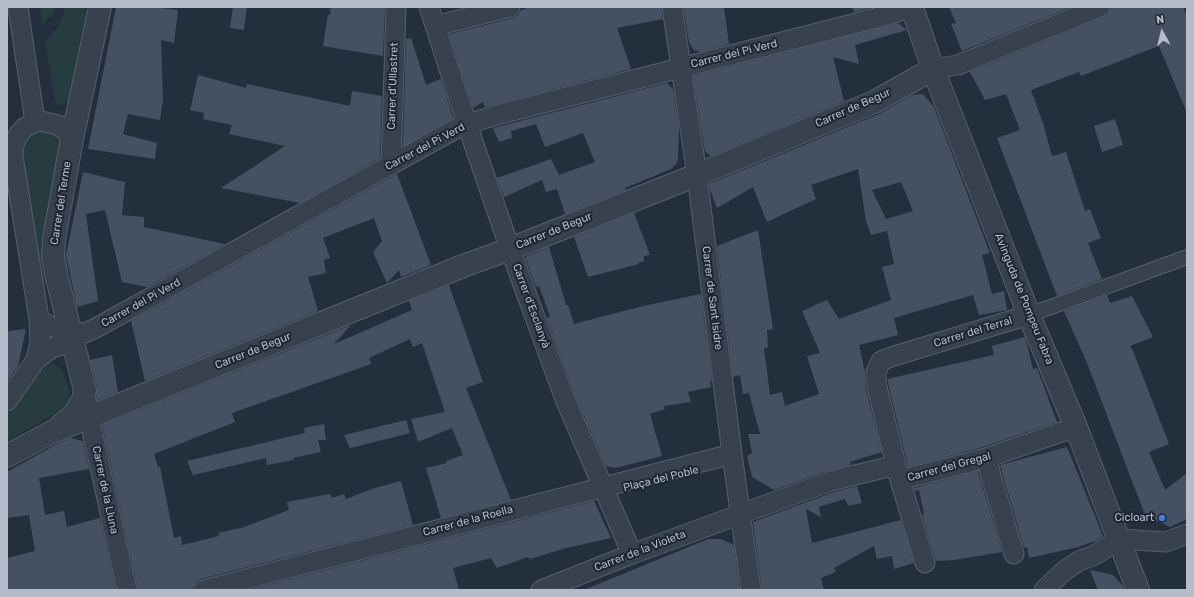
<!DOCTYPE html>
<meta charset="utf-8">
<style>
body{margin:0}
#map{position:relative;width:1194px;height:597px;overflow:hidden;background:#242f3e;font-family:Rubik,sans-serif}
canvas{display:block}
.frame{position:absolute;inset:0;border:8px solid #b4bcc9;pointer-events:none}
.north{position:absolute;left:1142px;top:12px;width:40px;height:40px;-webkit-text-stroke:3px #1d2633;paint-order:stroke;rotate:352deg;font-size:11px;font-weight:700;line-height:16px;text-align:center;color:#b4bcc9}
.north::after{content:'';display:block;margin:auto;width:14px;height:18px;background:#b4bcc9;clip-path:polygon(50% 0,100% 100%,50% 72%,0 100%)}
</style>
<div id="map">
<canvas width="1194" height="597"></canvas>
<div class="frame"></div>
<div class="north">N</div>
</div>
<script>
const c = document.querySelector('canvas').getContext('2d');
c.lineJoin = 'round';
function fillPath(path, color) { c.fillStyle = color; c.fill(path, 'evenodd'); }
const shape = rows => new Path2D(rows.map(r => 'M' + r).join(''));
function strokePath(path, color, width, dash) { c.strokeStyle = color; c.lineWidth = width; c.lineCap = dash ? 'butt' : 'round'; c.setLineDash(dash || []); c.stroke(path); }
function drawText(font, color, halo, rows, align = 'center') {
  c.font = font + ' Rubik,sans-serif'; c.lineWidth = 4; c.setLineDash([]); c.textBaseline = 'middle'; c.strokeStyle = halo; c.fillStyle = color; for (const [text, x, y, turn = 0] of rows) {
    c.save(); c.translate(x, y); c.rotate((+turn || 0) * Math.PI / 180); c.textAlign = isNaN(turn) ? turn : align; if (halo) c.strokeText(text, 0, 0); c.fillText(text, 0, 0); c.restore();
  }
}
const green = shape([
 [40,7,56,7,52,15,42,24],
 [66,7,87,7,68,101,66,103,59,105,56,103,55,99,45,41,51,36,60,23],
 [45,130,58,131,66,140,49,282,40,283,19,144,34,131],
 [54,364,60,368,64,374,69,391,70,401,67,406,11,439,7,439,7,415,43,370,48,365]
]);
const building = shape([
 [116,7,160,7,160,8,178,10,174,43,161,40,163,99,160,120,128,114,123,134,157,143,155,159,88,149],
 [233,7,247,7,244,30,230,28],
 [331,7,385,7,383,56,323,46,328,15,330,15],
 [531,7,661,7,663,19,617,28,631,69,485,107,483,102,473,108,449,34,513,18,518,15,521,10],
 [683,7,724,7,729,44,700,52,694,50,689,42],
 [852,7,875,7,854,12],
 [949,7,1071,7,962,51,951,24,956,23],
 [1111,7,1183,7,1187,16,1187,113,1159,46,1081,76,1079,72,1031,90,1043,123,1052,156,1066,152,1085,211,1090,209,1101,238,1088,243,1102,279,1057,296,997,138,1020,130,1006,94,985,100,970,72,1104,17,1109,13],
 [898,23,907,30,855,45,859,64,833,57,844,101,711,156,705,152,693,76],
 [411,38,426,85,441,79,453,118,403,146,406,39],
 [198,75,246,88,247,84,350,106,352,91,382,96,380,158,300,203,221,188,285,146,229,134,232,125,203,119,204,113,190,110],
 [667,83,673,89,679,128,678,159,676,164,671,169,625,188,626,190,565,214,557,189,546,192,542,180,504,197,497,178,551,159,559,175,595,162,583,133,545,147,536,124,511,131,512,138,499,142,493,128],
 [923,94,934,107,990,253,982,255,992,294,1004,291,1007,310,979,315,973,295,894,318,898,335,859,345,865,372,865,386,882,452,850,462,851,465,827,471,774,490,752,477,747,456,752,453,748,434,760,434,749,393,743,394,740,375,733,377,717,246,758,230,773,329,767,330,768,347,764,349,770,395,782,392,785,406,819,394,807,356,820,353,802,311,827,300,839,319,891,300,882,267,894,264,887,231,871,235,866,221,858,169,811,185,816,199,767,222,753,187,717,208,710,190,709,184,879,114,912,95],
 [901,182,913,211,886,219,872,190],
 [1115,119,1123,145,1102,152,1094,126],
 [83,172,125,182,122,215,144,217,144,227,225,244,147,287,122,282,105,210,86,214,98,301,77,307,66,255],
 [397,174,431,265,401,277,399,270,387,283,373,252,382,241,374,218,323,238,330,258,324,260,326,273,308,277,318,311,145,381,131,321],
 [634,213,650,255,644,256,644,261,638,263,639,264,588,277,574,237],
 [549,247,566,305,568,305,574,324,643,306,701,294,712,381,710,381,711,387,688,392,691,402,664,406,665,409,650,414,662,456,616,468,606,466,575,395,547,318,550,316,539,286,536,287,525,257],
 [449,285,483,382,466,388,511,500,441,518,426,468,447,463,446,461,463,455,452,428,418,442,411,419,445,412,422,343,413,347,410,339,369,358,371,364,232,413,235,422,154,454,158,467,160,467,174,538,181,536,182,545,219,536,218,533,239,528,239,529,289,510,287,502,330,494,332,498,344,494,346,499,375,488,401,481,413,525,201,579,196,582,194,587,193,590,138,590,102,425,351,325,334,344,412,310,409,301],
 [1107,295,1110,303,1132,296,1153,337,1130,346,1133,351,1169,444,1149,452,1165,490,1187,473,1187,519,1170,527,1145,515,1087,363,1064,311],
 [26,329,18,366,7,382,7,331],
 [1025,337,1033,369,1037,368,1057,422,983,447,908,467,887,379,994,355,992,346],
 [112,355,118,392,97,400,96,397,97,387,90,360],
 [406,420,410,433,350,448,344,435],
 [324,424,326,440,318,440,321,452,293,458,294,460,267,465,266,458,193,475,187,461,305,433,304,428],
 [70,438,83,441,89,469,39,478,45,515,64,511,67,527,100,518,116,590,7,590,7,558,35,551,29,515,7,518,7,472,57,444],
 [1067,447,1103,536,1098,540,1078,547,1029,558,1027,547,1024,548,1000,465],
 [978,471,1002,552,954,560,936,561,922,515,924,514,919,490,915,491,914,488],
 [857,486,862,503,848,506,845,499,819,507,821,517,806,509,812,543,901,520,914,563,894,569,892,556,877,559,874,546,834,568,836,572,821,578,824,590,762,590,753,522,834,492],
 [594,501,611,538,566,548,530,559,528,557,497,568,491,558,453,568,459,590,248,590],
 [708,539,721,539,734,545,740,590,584,590],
 [1090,570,1113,575,1123,586,1125,590,1098,590]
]);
const pedestrian = shape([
 [1029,315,1187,257]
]);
const minor = shape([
 [18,7,35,122],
 [429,7,467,124,510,249,565,399,632,554],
 [672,7,697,175,732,454,751,590],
 [435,26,510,7],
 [933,69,958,65,1100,7],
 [391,165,396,7],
 [39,319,48,325,60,330,71,332,84,333,94,329,459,127,467,124,500,114,888,15,912,7],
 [36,360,40,342,39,319,13,156,13,147,18,135,24,128,35,122,41,121,58,125,66,131,72,139],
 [7,401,36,360,46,352,54,347,65,345,75,349],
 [87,403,89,417,127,590],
 [986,458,1014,554],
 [896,465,876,383,876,372,881,361,894,356,1029,315],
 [900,480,925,563],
 [204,590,732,454],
 [541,590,632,554,831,481,896,465,900,480,986,458,1076,427],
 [1044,590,1064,571,1079,561,1095,555,1119,539,1166,542,1187,534]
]);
const tertiary = shape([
 [912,7,933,69,1029,315,1076,427,1138,590],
 [61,425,74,415,83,400,85,390,57,278,53,256,54,239,72,139,100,7],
 [7,456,52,432,463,266,510,249,697,175,874,102,933,69]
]);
const markers = [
 [1162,518,4,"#3f7fe0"]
];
const streetNames = [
 ["Carrer del Pi Verd",734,54,-14],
 ["Carrer d'Ullastret",393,86,-88],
 ["Carrer de Begur",853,108,-24],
 ["Carrer del Pi Verd",425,147,-28],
 ["Carrer del Terme",61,203,-81],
 ["Carrer de Begur",554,231,-22],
 ["Carrer de Sant Isidre",712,298,83],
 ["Avinguda de Pompeu Fabra",1024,299,68],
 ["Carrer del Pi Verd",141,303,-29],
 ["Carrer d'Esclanyà",531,306,70],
 ["Carrer del Terral",973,332,-17],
 ["Carrer de Begur",253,351,-22],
 ["Carrer del Gregal",949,467,-15],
 ["Plaça del Poble",661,479,-14],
 ["Carrer de la Lluna",105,490,78],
 ["Carrer de la Roella",468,521,-15],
 ["Carrer de la Violeta",640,551,-21]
];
const poiNames = [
 ["Cicloart",1154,518]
];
fillPath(green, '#263c3f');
fillPath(building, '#455162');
strokePath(pedestrian, '#565f6c', 16);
strokePath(minor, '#565f6c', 21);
strokePath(tertiary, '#565f6c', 24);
strokePath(pedestrian, '#38414e', 14);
strokePath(minor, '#38414e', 19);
strokePath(tertiary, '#38414e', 22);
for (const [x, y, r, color] of markers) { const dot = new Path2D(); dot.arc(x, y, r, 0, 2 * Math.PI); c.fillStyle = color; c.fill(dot); strokePath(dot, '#1d2633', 1.5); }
drawText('11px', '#b4bcc9', '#1d2633', streetNames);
drawText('11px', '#b4bcc9', '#1d2633', poiNames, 'right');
</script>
